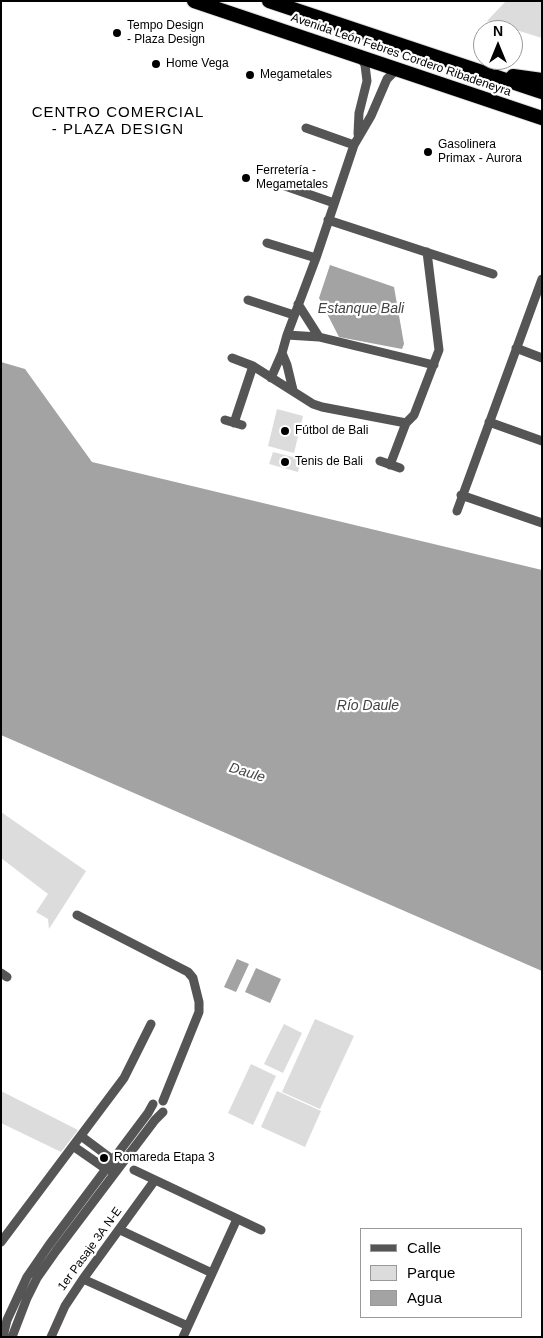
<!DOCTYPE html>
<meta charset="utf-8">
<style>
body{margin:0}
#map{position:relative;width:543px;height:1338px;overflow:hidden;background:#fff;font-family:Helvetica,sans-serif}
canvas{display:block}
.frame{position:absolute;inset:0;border:2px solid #000;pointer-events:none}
.legend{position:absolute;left:360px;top:1228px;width:162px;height:90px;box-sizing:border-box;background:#fff;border:1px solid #999;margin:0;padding:6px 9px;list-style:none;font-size:15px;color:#000}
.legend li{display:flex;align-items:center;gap:10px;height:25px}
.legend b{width:25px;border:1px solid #999}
.north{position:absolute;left:473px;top:20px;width:50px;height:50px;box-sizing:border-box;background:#fff;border:1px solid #999;border-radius:50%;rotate:0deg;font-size:14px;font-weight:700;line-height:20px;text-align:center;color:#000}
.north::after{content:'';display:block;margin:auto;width:18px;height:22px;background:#000;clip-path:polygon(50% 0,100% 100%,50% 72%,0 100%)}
</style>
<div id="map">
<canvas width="543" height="1338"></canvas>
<div class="frame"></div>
<ul class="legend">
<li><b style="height:6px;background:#555"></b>Calle</li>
<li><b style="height:14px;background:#dcdcdc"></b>Parque</li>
<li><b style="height:14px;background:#a3a3a3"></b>Agua</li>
</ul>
<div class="north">N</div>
</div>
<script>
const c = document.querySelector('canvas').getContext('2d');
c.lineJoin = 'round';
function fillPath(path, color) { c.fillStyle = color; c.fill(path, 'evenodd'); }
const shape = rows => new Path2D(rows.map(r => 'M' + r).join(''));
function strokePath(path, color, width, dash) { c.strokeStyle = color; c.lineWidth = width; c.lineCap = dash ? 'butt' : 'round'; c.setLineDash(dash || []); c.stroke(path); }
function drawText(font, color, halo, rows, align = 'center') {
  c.font = font + ' Helvetica,sans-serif'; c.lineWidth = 4.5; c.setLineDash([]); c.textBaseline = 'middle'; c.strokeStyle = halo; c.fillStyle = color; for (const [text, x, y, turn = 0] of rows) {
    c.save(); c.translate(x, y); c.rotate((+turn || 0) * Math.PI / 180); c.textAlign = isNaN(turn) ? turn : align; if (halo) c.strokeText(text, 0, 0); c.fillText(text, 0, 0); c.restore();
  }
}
const green = shape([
 [506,1,542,1,542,38,487,21],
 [277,409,303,416,294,453,268,446],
 [273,452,301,459,298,472,269,464],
 [1,812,86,871,49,929,48,919,36,912,48,894,1,858],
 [315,1019,354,1036,320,1109,282,1092],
 [284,1024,302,1033,283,1073,264,1064],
 [251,1064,276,1076,253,1125,228,1113],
 [1,1091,78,1130,61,1152,1,1123],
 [277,1091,321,1111,305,1147,261,1127]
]);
const water = shape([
 [330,265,394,287,404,344,402,349,339,337,319,298],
 [1,362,25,369,92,462,542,570,542,971,1,735],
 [237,959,249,964,236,992,224,987],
 [256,968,281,979,270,1003,245,992]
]);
const minor = shape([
 [306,128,354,145],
 [358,134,359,113,367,81,365,65,361,58],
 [285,186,334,203],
 [328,220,493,274],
 [267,243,316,258],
 [248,300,294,315],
 [298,304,319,337,434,365],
 [287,335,319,337],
 [516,348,542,358],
 [282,353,287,365,293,390],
 [232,358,253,366,313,404,322,407,406,423,414,415,439,350,427,252],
 [271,378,282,353,287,335,316,258,354,145,371,116,387,79,396,70],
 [225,420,242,425],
 [489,422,542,441],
 [234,423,253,366],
 [380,461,400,468],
 [390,465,406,423],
 [461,495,542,523],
 [457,511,542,279],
 [77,915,188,972,193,978,199,1002,199,1012,163,1101],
 [1,973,7,977],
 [81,1136,113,1160,114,1164],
 [73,1146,106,1169,110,1170],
 [134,1170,261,1230],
 [120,1230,212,1273],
 [1,1242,124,1078,151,1024],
 [83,1279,188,1326],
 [3,1337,7,1320,27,1277,49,1245,148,1113,153,1104],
 [12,1337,27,1298,37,1278,56,1251,155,1120,163,1112],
 [51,1337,65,1306,83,1279,155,1180],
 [183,1337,237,1219]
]);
const trunk = shape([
 [194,1,542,118],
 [269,1,542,92],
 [513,76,542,80]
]);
const markers = [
 [117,33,5,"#000"],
 [156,64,5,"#000"],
 [250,75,5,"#000"],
 [428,152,5,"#000"],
 [246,178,5,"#000"],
 [285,431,5,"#000"],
 [285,462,5,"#000"],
 [104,1158,5,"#000"]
];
const poiNames = [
 ["Tempo Design",127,26],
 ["- Plaza Design",127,40],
 ["Home Vega",166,64],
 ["Megametales",260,75],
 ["Gasolinera",438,145],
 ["Primax - Aurora",438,159],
 ["Ferretería -",256,171],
 ["Megametales",256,185],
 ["Fútbol de Bali",295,431],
 ["Tenis de Bali",295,462],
 ["Romareda Etapa 3",114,1158]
];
const streetNames = [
 ["Avenida León Febres Cordero Ribadeneyra",401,55,19],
 ["1er Pasaje 3A N-E",90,1249,-54]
];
const waterNames = [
 ["Estanque Bali",361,309],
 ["Río Daule",368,706],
 ["Daule",247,773,17]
];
const quarterNames = [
 ["CENTRO COMERCIAL",118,113],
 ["- PLAZA DESIGN",118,130]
];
fillPath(green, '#dcdcdc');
fillPath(water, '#a3a3a3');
strokePath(trunk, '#dbdbdb', 16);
strokePath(minor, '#555', 9);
strokePath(trunk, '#000', 14);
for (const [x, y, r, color] of markers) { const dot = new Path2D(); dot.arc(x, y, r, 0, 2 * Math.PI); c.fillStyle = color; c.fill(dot); strokePath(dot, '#fff', 2); }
drawText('12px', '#000', '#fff', poiNames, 'left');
drawText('12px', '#000', '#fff', streetNames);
drawText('italic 14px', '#444', '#fff', waterNames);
c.letterSpacing = '1px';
drawText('15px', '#000', '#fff', quarterNames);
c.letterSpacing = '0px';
</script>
